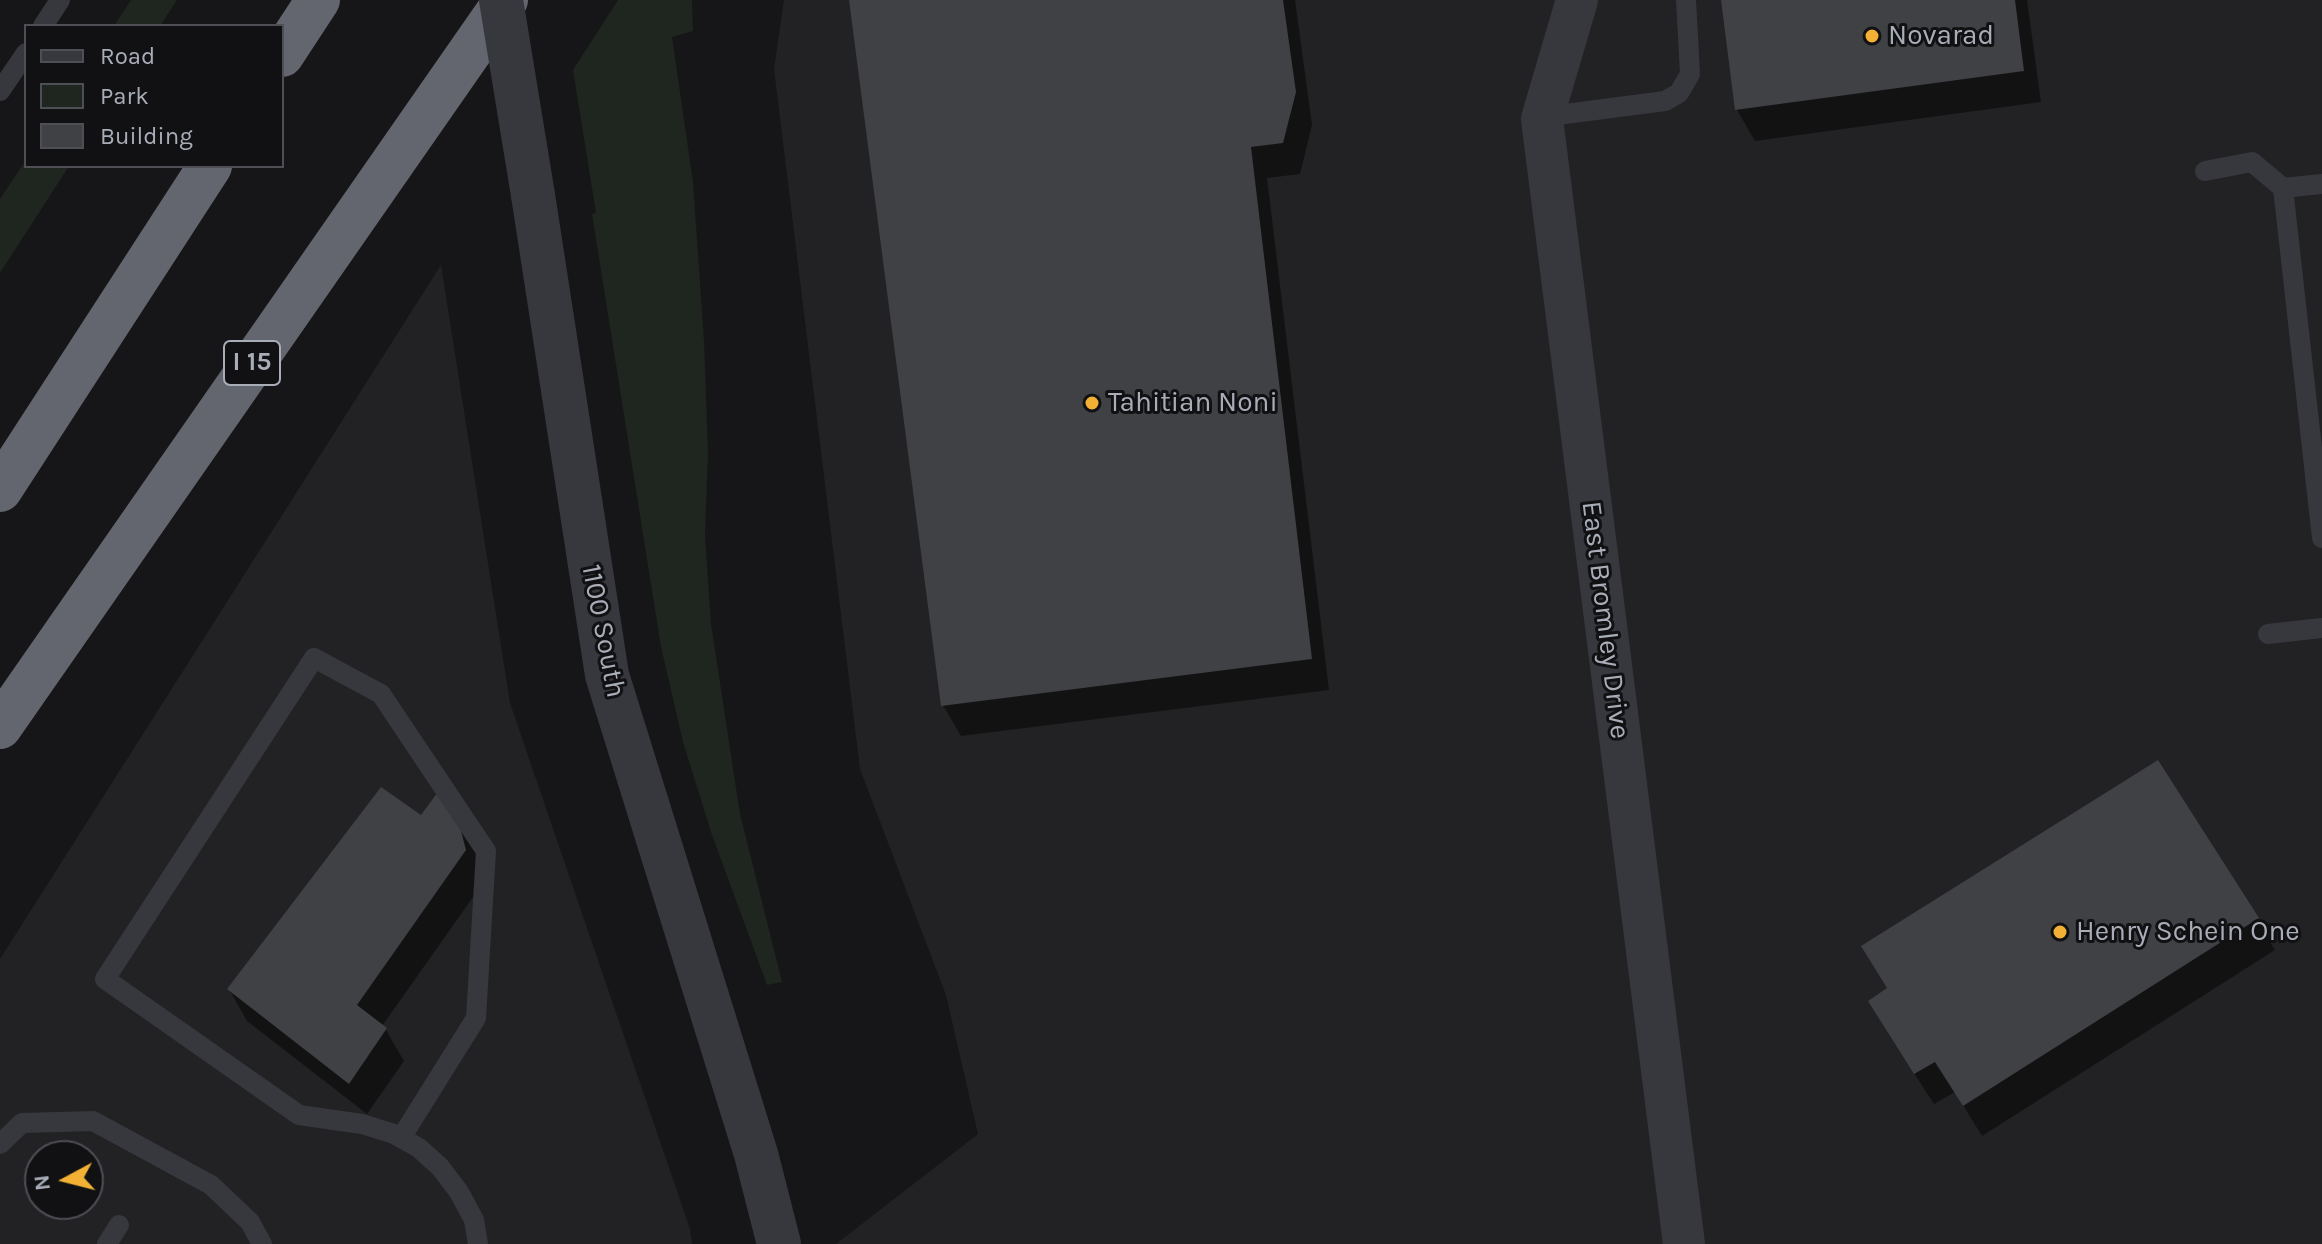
<!DOCTYPE html>
<style>
body{margin:0}
#map{position:relative;width:2322px;height:1244px;overflow:hidden;background:#161618;font-family:Karla,sans-serif}
canvas{display:block}
.legend{position:absolute;left:24px;top:24px;width:260px;height:144px;box-sizing:border-box;background:#111113;border:2px solid #4d4f55;margin:0;padding:10px 14px;list-style:none;font-size:24px;color:#a8adb8}
.legend li{display:flex;align-items:center;gap:16px;height:40px}
.legend b{width:40px;border:2px solid #4d4f55}
.north{position:absolute;left:24px;top:1140px;width:80px;height:80px;box-sizing:border-box;background:#111113;border:2px solid #4d4f55;border-radius:50%;rotate:263deg;font-size:22px;font-weight:700;line-height:32px;text-align:center;color:#a8adb8}
.north::after{content:'';display:block;margin:auto;width:28px;height:36px;background:#f2b134;clip-path:polygon(50% 0,100% 100%,50% 72%,0 100%)}
</style>
<div id="map">
<canvas width="2322" height="1244"></canvas>
<ul class="legend">
<li><b style="height:10px;background:#37383d"></b>Road</li>
<li><b style="height:22px;background:#1e261f"></b>Park</li>
<li><b style="height:22px;background:#404145"></b>Building</li>
</ul>
<div class="north">N</div>
</div>
<script>
const c = document.querySelector('canvas').getContext('2d');
c.lineJoin = 'round';
function fillPath(path, color) { c.fillStyle = color; c.fill(path, 'evenodd'); }
const shape = rows => new Path2D(rows.map(r => 'M' + r).join(''));
function strokePath(path, color, width, dash) { c.strokeStyle = color; c.lineWidth = width; c.lineCap = dash ? 'butt' : 'round'; c.setLineDash(dash || []); c.stroke(path); }
function drawText(font, color, halo, rows, align = 'center') {
  c.font = font + ' Karla,sans-serif'; c.lineWidth = 6; c.setLineDash([]); c.textBaseline = 'middle'; c.strokeStyle = halo; c.fillStyle = color; for (const [text, x, y, turn = 0] of rows) {
    c.save(); c.translate(x, y); c.rotate((+turn || 0) * Math.PI / 180); c.textAlign = isNaN(turn) ? turn : align; if (halo) c.strokeText(text, 0, 0); c.fillText(text, 0, 0); c.restore();
  }
}
const built = shape([
 [784,0,2322,0,2322,1244,836,1244,978,1134,946,995,860,769,774,69],
 [441,265,510,703,690,1229,692,1244,0,1244,0,959],
 [40,1156,88,1156,88,1204,40,1204]
]);
const green = shape([
 [131,0,177,0,160,26,114,26],
 [618,0,692,0,693,31,672,37,693,182,704,341,708,453,705,535,711,624,740,814,782,982,767,985,711,832,683,742,661,647,592,214,596,213,573,70],
 [26,160,26,166,69,166,0,273,0,199]
]);
const shadow = shape([
 [851,0,1295,0,1312,125,1300,174,1267,178,1329,690,961,736,943,705],
 [1723,0,2027,0,2041,102,1755,141,1737,110],
 [2157,763,2275,950,1982,1136,1955,1092,1934,1104,1888,1033],
 [438,795,471,837,483,883,382,1026,386,1030,404,1061,367,1114,247,1021,229,989,421,818]
]);
const building = shape([
 [849,0,1283,0,1296,92,1283,143,1251,147,1312,659,941,706],
 [1721,0,2015,0,2024,71,1735,110],
 [2158,760,2259,918,1963,1106,1935,1062,1914,1074,1868,1001,1887,988,1861,946],
 [381,787,421,815,438,792,454,804,466,850,357,1005,387,1028,349,1084,227,989]
]);
const service = shape([
 [43,26,60,0],
 [0,91,26,53],
 [1542,117,1665,101,1679,93,1690,74,1686,0],
 [2205,171,2252,162,2283,188],
 [2322,184,2283,188,2322,538],
 [2268,634,2322,628],
 [401,1138,476,1018,486,851,381,694,314,658,105,979,299,1115,362,1124,394,1134,419,1148,440,1167,459,1192,474,1220,478,1244],
 [0,1144,22,1123,93,1121,211,1185,250,1222,262,1244],
 [107,1244,119,1225]
]);
const minor = shape([
 [1577,0,1542,119,1684,1244]
]);
const tertiary = shape([
 [533,195,607,675,756,1154,779,1244]
]);
const motorway = shape([
 [282,55,318,0],
 [0,490,210,166],
 [0,727,506,0]
]);
const tertiaryBridge = shape([
 [501,0,533,195]
]);
const markers = [
 [1872,36,8,"#f2b134"],
 [1092,403,8,"#f2b134"],
 [2060,932,8,"#f2b134"]
];
const shields = [
 [252,363,56]
];
const shieldNames = [
 ["I 15",252,363]
];
const poiNames = [
 ["Novarad",1888,36],
 ["Tahitian Noni",1108,403],
 ["Henry Schein One",2076,932]
];
const streetNames = [
 ["East Bromley Drive",1605,620,83],
 ["1100 South",603,631,79]
];
fillPath(built, '#222225');
fillPath(green, '#1e261f');
fillPath(shadow, '#0007');
fillPath(building, '#404145');
strokePath(service, '#37383d', 20);
strokePath(minor, '#37383d', 42);
strokePath(tertiary, '#37383d', 44);
strokePath(motorway, '#63666e', 44);
strokePath(tertiaryBridge, '#37383d', 44);
for (const [x, y, r, color] of markers) { const dot = new Path2D(); dot.arc(x, y, r, 0, 2 * Math.PI); c.fillStyle = color; c.fill(dot); strokePath(dot, '#111113', 3); }
for (const [x, y, w] of shields) { const box = new Path2D(); box.roundRect(x - w / 2, y - 22, w, 44, 6); c.fillStyle = '#111113'; c.fill(box); strokePath(box, '#a8adb8', 2); }
drawText('bold 26px', '#a8adb8', null, shieldNames);
drawText('28px', '#a8adb8', '#111113', poiNames, 'left');
drawText('28px', '#a8adb8', '#111113', streetNames);
</script>
